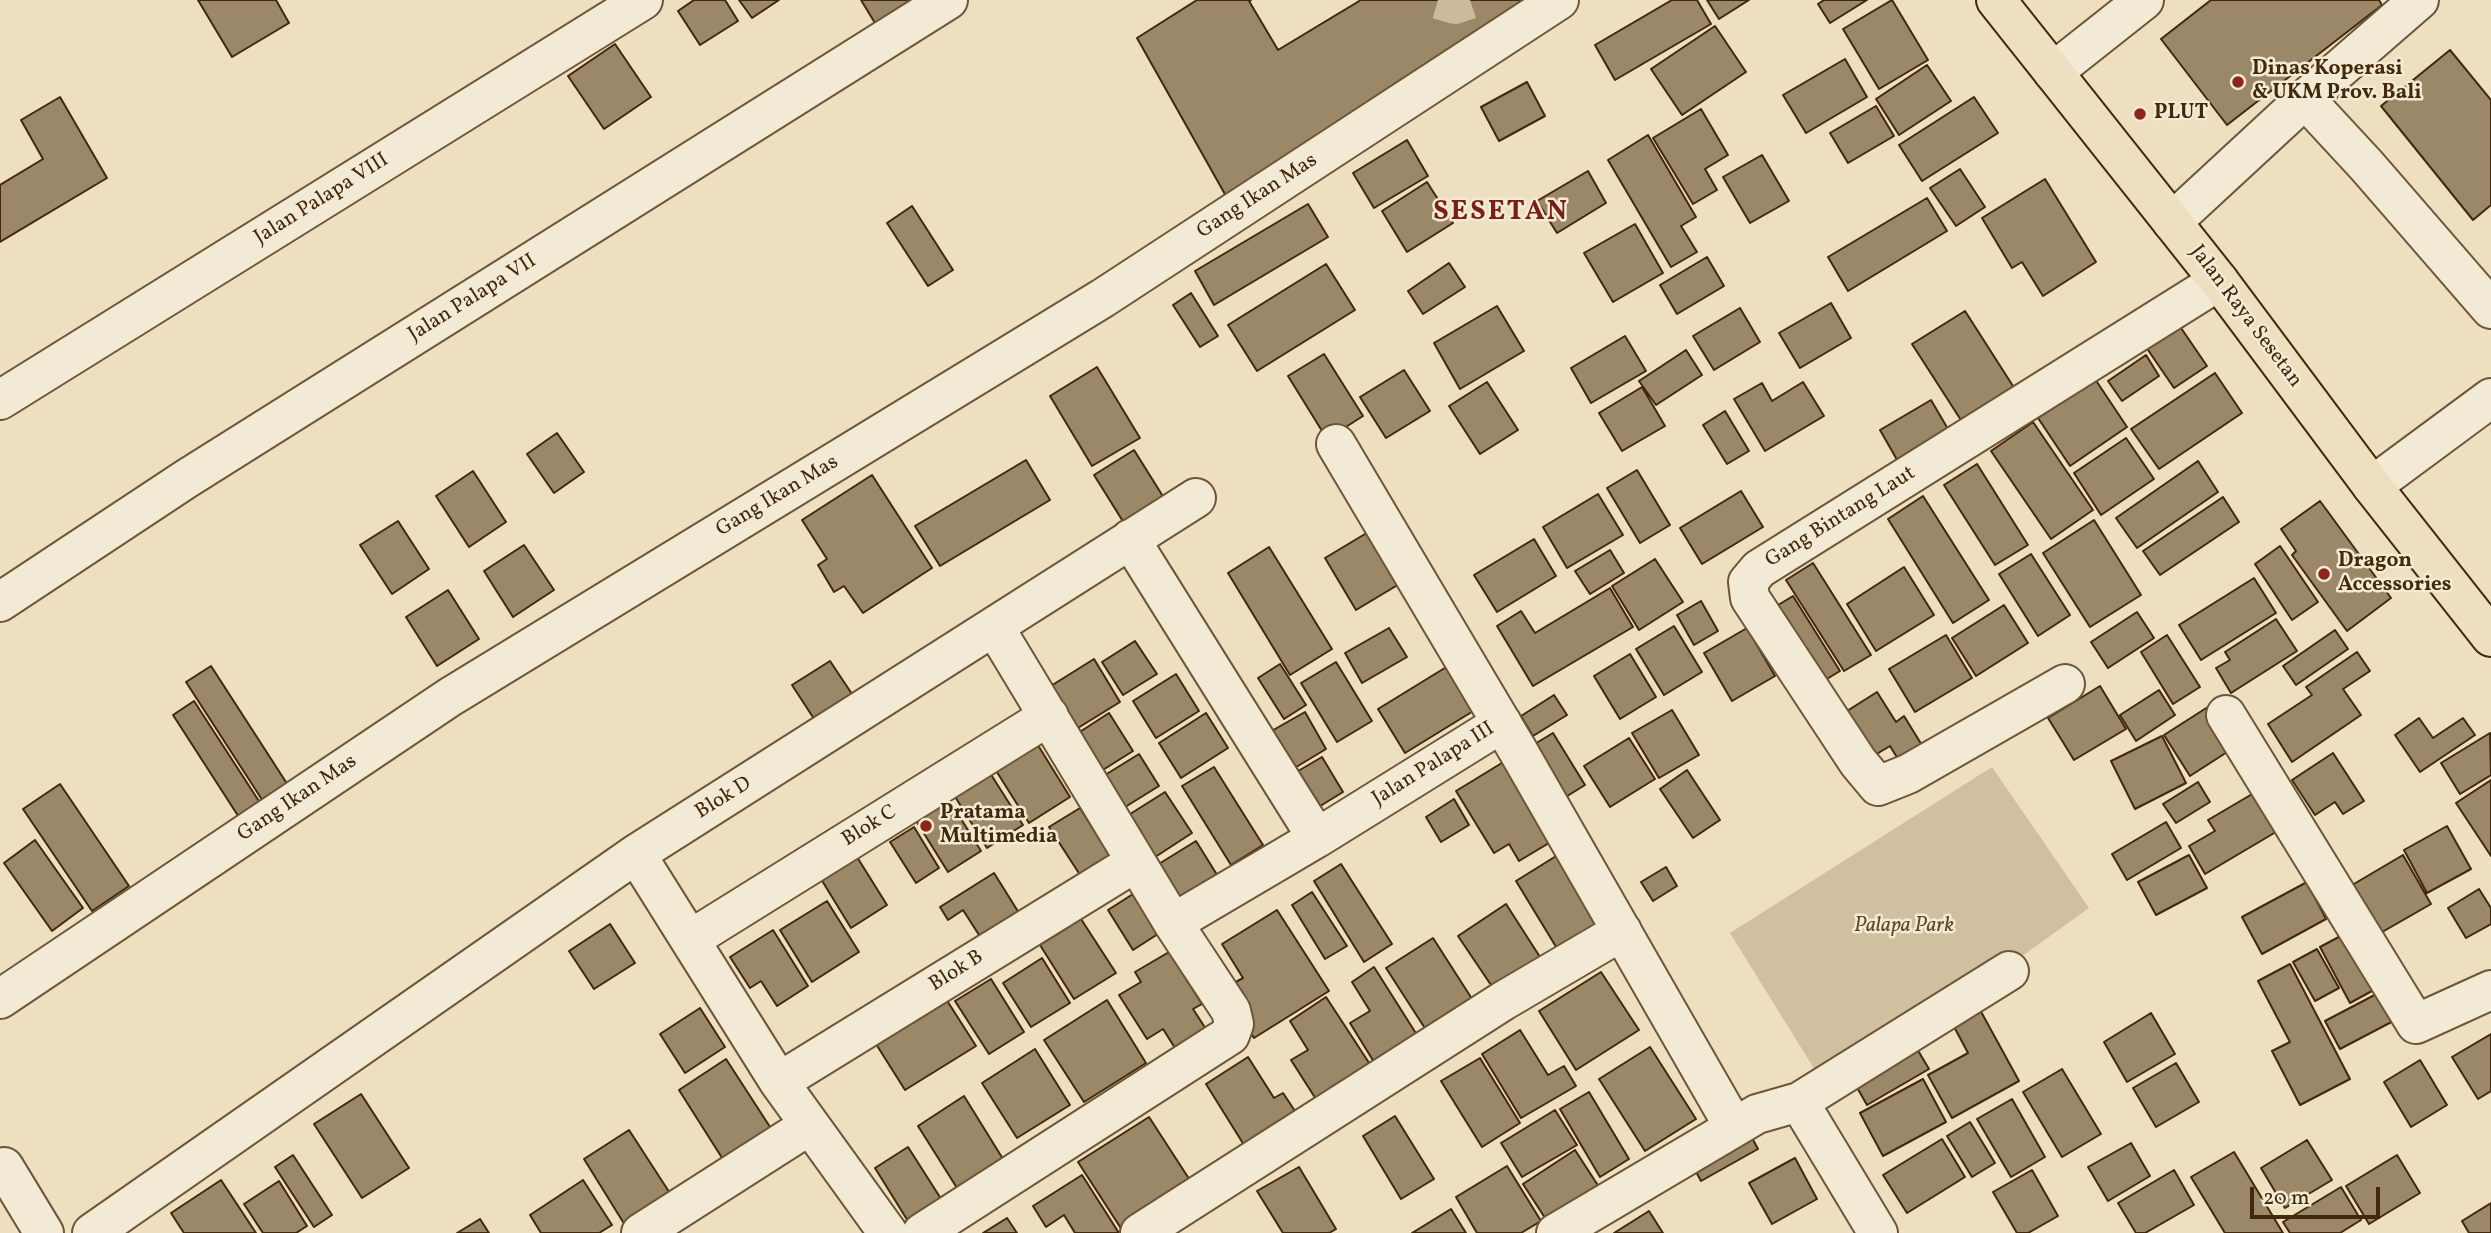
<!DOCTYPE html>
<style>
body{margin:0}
#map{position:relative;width:2491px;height:1233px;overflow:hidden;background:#eddfbf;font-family:Vollkorn,serif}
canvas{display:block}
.scale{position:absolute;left:2250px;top:1187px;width:130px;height:32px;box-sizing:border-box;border:4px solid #422909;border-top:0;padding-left:9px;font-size:21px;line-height:24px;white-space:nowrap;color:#422909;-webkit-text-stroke:5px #f3ead5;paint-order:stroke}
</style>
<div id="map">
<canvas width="2491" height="1233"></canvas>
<div class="scale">20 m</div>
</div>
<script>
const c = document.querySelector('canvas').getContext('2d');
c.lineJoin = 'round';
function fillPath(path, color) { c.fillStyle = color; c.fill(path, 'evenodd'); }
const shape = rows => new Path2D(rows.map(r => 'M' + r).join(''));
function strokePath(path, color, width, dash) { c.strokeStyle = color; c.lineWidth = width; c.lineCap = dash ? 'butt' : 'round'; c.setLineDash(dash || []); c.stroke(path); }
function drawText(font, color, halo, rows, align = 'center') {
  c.font = font + ' Vollkorn,serif'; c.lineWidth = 5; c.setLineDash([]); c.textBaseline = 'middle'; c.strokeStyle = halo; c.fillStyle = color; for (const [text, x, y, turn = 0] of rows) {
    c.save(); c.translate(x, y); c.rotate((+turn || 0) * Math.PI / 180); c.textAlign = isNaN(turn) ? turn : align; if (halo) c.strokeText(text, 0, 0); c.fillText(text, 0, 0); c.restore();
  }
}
const green = shape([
 [1992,767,2089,908,2007,967,1823,1083,1730,933]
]);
const building = shape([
 [198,0,276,0,289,23,232,57,198,0],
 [694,0,725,0,738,21,700,45,678,11,694,0],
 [739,0,779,0,752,18,739,0],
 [861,0,924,0,878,28,861,0],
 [1197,0,1251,0,1249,1,1278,50,1361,0,1538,0,1226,196,1137,38,1197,0],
 [1672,0,1697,0,1711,24,1615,80,1595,45,1672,0],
 [1707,0,1749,0,1719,19,1707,0],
 [1824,0,1867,0,1830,23,1818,4,1824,0],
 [1892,0,1928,60,1879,89,1843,29,1892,0],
 [2211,0,2379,0,2382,5,2227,125,2161,39,2211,0],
 [1715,26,1746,72,1682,115,1651,69,1715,26],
 [615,44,651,97,604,129,568,76,615,44],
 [2450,50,2491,100,2491,205,2473,220,2381,106,2450,50],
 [1845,59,1867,97,1806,133,1783,95,1845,59],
 [1927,65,1951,101,1899,135,1876,99,1927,65],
 [1527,82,1545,116,1499,141,1481,107,1527,82],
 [60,97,107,178,0,242,0,185,43,159,21,120,60,97],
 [1974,97,1998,133,1922,181,1899,145,1974,97],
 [1876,106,1894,136,1848,163,1830,133,1876,106],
 [1701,109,1728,155,1705,169,1717,190,1693,204,1653,138,1701,109],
 [1648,135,1696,217,1681,226,1697,252,1671,267,1608,160,1648,135],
 [1407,140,1428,176,1374,208,1353,173,1407,140],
 [1762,155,1789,201,1750,223,1723,177,1762,155],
 [1960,169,1985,207,1956,226,1930,188,1960,169],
 [1588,171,1606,203,1557,233,1537,201,1588,171],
 [2045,179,2096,262,2043,296,2022,262,2012,268,1982,218,2045,179],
 [1427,182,1453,223,1407,252,1382,211,1427,182],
 [1927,198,1947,231,1848,291,1828,257,1927,198],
 [1308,204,1328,237,1214,305,1195,271,1308,204],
 [912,206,953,270,928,286,887,223,912,206],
 [1635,224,1663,273,1613,302,1584,253,1635,224],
 [1707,257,1724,286,1677,314,1660,285,1707,257],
 [1449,263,1465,287,1423,314,1408,291,1449,263],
 [1326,264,1355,310,1257,371,1228,325,1326,264],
 [1191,293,1218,336,1200,347,1173,305,1191,293],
 [1831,303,1851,338,1800,368,1779,333,1831,303],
 [1497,306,1524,351,1460,389,1434,343,1497,306],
 [1740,308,1760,342,1714,370,1693,336,1740,308],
 [1965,311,2020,397,1968,431,1912,344,1965,311],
 [2179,325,2207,366,2174,388,2146,347,2179,325],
 [1625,336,1646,371,1591,403,1571,368,1625,336],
 [1686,350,1702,375,1656,405,1639,381,1686,350],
 [1324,354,1363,416,1327,439,1288,376,1324,354],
 [2146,355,2159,376,2122,401,2108,381,2146,355],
 [1097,367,1140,438,1092,466,1050,396,1097,367],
 [1404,370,1430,411,1386,438,1360,397,1404,370],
 [2215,373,2242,413,2159,469,2131,429,2215,373],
 [2095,379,2127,427,2070,466,2038,418,2095,379],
 [1487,382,1518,430,1480,454,1449,406,1487,382],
 [1803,382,1824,416,1765,451,1734,399,1762,383,1772,401,1803,382],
 [1642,387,1665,426,1622,451,1599,413,1642,387],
 [1931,400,1955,441,1904,472,1880,430,1931,400],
 [1725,411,1749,451,1727,464,1703,425,1725,411],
 [2033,422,2093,510,2051,539,1991,451,2033,422],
 [557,433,584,472,554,493,527,454,557,433],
 [2126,438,2154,479,2101,515,2074,473,2126,438],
 [1134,450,1164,498,1124,523,1094,475,1134,450],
 [1026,460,1050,500,940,566,915,526,1026,460],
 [2198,461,2218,492,2137,548,2116,518,2198,461],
 [1977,464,2028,545,1995,565,1944,485,1977,464],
 [1637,470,1670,525,1640,543,1607,488,1637,470],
 [473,471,506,522,469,547,436,496,473,471],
 [872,475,932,568,863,613,844,586,834,592,818,565,827,559,802,520,872,475],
 [1741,491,1763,527,1702,564,1680,528,1741,491],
 [1598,494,1623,535,1567,568,1543,527,1598,494],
 [1923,496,1989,600,1953,623,1888,519,1923,496],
 [2223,497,2239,522,2160,575,2143,551,2223,497],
 [2320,501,2391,598,2347,631,2292,555,2296,551,2281,529,2320,501],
 [2094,520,2141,595,2090,627,2043,553,2094,520],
 [398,521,429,569,392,594,360,545,398,521],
 [1370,531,1401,583,1356,610,1325,558,1370,531],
 [1534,539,1556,576,1497,612,1474,575,1534,539],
 [524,545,554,590,513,617,484,571,524,545],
 [2280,546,2318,602,2292,620,2255,564,2280,546],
 [1269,547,1332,649,1290,675,1228,573,1269,547],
 [1610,550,1624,573,1590,594,1575,571,1610,550],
 [2031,554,2070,615,2038,636,1999,574,2031,554],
 [1655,559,1683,602,1639,630,1612,586,1655,559],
 [1813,563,1871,655,1844,671,1786,580,1813,563],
 [1904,567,1934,615,1876,651,1847,604,1904,567],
 [2254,578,2276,613,2201,660,2179,625,2254,578],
 [1610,588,1633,627,1533,686,1497,626,1521,611,1535,633,1610,588],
 [448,590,479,639,437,666,406,617,448,590],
 [1793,596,1840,671,1812,688,1765,613,1793,596],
 [1701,601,1718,631,1694,645,1677,615,1701,601],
 [2004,605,2028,643,1976,676,1952,638,2004,605],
 [2137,612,2154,638,2108,668,2091,642,2137,612],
 [2276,619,2297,651,2231,693,2216,668,2230,660,2225,652,2276,619],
 [1674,626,1702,672,1664,695,1636,649,1674,626],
 [1389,628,1407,657,1362,683,1345,653,1389,628],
 [1747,628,1775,676,1732,701,1704,653,1747,628],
 [2335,630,2348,649,2296,685,2283,666,2335,630],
 [1946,635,1972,678,1915,712,1889,669,1946,635],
 [2167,635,2200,687,2173,704,2141,652,2167,635],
 [1135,641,1157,674,1123,695,1102,662,1135,641],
 [2357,652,2370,671,2343,689,2361,715,2292,762,2268,724,2312,695,2306,687,2357,652],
 [1630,654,1656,697,1620,719,1594,676,1630,654],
 [1094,659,1120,702,1073,731,1046,689,1094,659],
 [830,661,858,703,820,728,792,685,830,661],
 [1336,662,1372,721,1337,742,1301,683,1336,662],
 [1280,664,1306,705,1284,719,1258,678,1280,664],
 [211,666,295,796,270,812,186,682,211,666],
 [1448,666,1475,710,1405,753,1378,709,1448,666],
 [1176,674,1199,711,1156,738,1133,701,1176,674],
 [2100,686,2126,729,2074,760,2048,718,2100,686],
 [2159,690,2175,715,2136,741,2120,715,2159,690],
 [1877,692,1896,722,1904,716,1928,755,1904,769,1890,746,1875,755,1847,711,1877,692],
 [1554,695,1567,715,1533,736,1521,716,1554,695],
 [194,701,266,812,244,825,173,715,194,701],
 [2211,705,2238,745,2190,776,2164,735,2211,705],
 [1672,710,1699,755,1659,778,1632,733,1672,710],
 [1305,712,1326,749,1283,775,1261,737,1305,712],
 [1109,713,1133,751,1098,773,1075,735,1109,713],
 [1206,713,1228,748,1181,778,1159,743,1206,713],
 [2419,718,2433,738,2463,718,2475,735,2420,772,2395,735,2419,718],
 [1553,733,1585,785,1556,803,1523,751,1553,733],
 [2490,733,2491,775,2460,794,2441,763,2490,733],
 [2162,736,2186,783,2135,809,2111,761,2162,736],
 [1629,738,1655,779,1610,807,1584,766,1629,738],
 [1036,742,1070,797,1029,823,995,769,1036,742],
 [2333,753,2364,801,2343,814,2335,802,2315,815,2292,780,2333,753],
 [1139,754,1159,786,1117,812,1097,780,1139,754],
 [1322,757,1343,792,1309,813,1288,777,1322,757],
 [1510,758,1559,837,1519,861,1509,844,1494,853,1456,791,1510,758],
 [1214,767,1263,845,1231,865,1182,786,1214,767],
 [1687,770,1720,820,1693,838,1660,789,1687,770],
 [990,773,1023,825,987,848,954,795,990,773],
 [2491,780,2491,856,2456,803,2491,780],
 [2198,782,2210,802,2176,823,2163,804,2198,782],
 [60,784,129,886,92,911,23,809,60,784],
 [2259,790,2281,829,2205,874,2189,846,2215,831,2208,820,2259,790],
 [1165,792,1192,833,1146,863,1119,821,1165,792],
 [948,798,981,851,948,872,915,819,948,798],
 [1454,799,1469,825,1441,842,1426,817,1454,799],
 [1080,808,1114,862,1084,881,1049,827,1080,808],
 [2166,822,2181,848,2127,880,2112,854,2166,822],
 [2447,826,2471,869,2427,893,2404,850,2447,826],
 [914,827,939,868,916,883,890,842,914,827],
 [35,840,83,908,52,931,4,863,35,840],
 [1196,841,1219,878,1172,907,1149,870,1196,841],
 [1569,848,1611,918,1558,950,1516,881,1569,848],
 [2189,855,2207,888,2156,915,2138,882,2189,855],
 [2403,855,2431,904,2370,939,2342,891,2403,855],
 [857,857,887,905,851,928,821,879,857,857],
 [1341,864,1392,944,1364,962,1314,881,1341,864],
 [1666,867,1677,886,1653,901,1641,882,1666,867],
 [994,873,1019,913,981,938,963,910,948,920,940,907,994,873],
 [2307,882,2326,919,2262,954,2242,917,2307,882],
 [2479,889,2491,908,2491,924,2466,938,2448,908,2479,889],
 [1312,892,1347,946,1325,959,1292,905,1312,892],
 [1133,894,1158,934,1133,950,1108,910,1133,894],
 [827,901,859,952,812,982,780,930,827,901],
 [1506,904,1540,957,1493,988,1458,936,1506,904],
 [1277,910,1329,991,1254,1038,1223,989,1243,978,1222,944,1277,910],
 [1081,919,1116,973,1074,999,1040,945,1081,919],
 [610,924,635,963,594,989,569,951,610,924],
 [773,930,808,986,777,1006,761,981,750,988,730,957,773,930],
 [2350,931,2381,986,2350,1003,2320,947,2350,931],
 [1433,938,1474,1002,1428,1033,1386,968,1433,938],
 [2317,949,2339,988,2315,1001,2293,962,2317,949],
 [1169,952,1202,1004,1193,1009,1206,1029,1175,1048,1163,1029,1147,1039,1119,995,1141,982,1135,972,1169,952],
 [1042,958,1070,1003,1031,1027,1003,983,1042,958],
 [2290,964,2350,1079,2300,1105,2272,1051,2290,1042,2258,981,2290,964],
 [1374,967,1417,1035,1374,1062,1350,1023,1370,1011,1352,982,1374,967],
 [1601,972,1639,1030,1576,1070,1539,1011,1601,972],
 [991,979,1024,1032,989,1054,955,1001,991,979],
 [2386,989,2401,1017,2340,1049,2325,1021,2386,989],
 [1326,997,1375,1072,1321,1107,1291,1060,1308,1050,1290,1021,1326,997],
 [946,999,976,1046,905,1090,876,1044,946,999],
 [1107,1000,1146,1063,1084,1102,1044,1040,1107,1000],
 [700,1008,725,1047,685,1073,660,1034,700,1008],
 [1979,1008,2019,1081,1952,1118,1928,1075,1968,1053,1952,1023,1979,1008],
 [2151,1013,2175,1054,2127,1082,2104,1042,2151,1013],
 [1520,1030,1548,1075,1564,1066,1576,1086,1521,1118,1482,1054,1520,1030],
 [2491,1034,2491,1091,2478,1099,2452,1057,2491,1034],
 [1913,1042,1929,1069,1867,1105,1851,1077,1913,1042],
 [1650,1047,1696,1119,1645,1151,1599,1079,1650,1047],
 [1035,1049,1070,1105,1017,1138,982,1083,1035,1049],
 [1248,1057,1274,1098,1283,1093,1301,1120,1249,1153,1206,1084,1248,1057],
 [1480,1058,1520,1123,1482,1147,1441,1081,1480,1058],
 [726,1059,772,1130,724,1161,679,1090,726,1059],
 [2420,1060,2447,1105,2411,1127,2384,1082,2420,1060],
 [2176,1063,2199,1102,2156,1127,2133,1088,2176,1063],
 [2062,1069,2101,1134,2062,1157,2023,1092,2062,1069],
 [1923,1079,1946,1122,1883,1156,1860,1113,1923,1079],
 [1589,1092,1629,1159,1600,1177,1560,1109,1589,1092],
 [361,1094,409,1168,362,1198,314,1124,361,1094],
 [964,1096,1003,1159,957,1188,918,1126,964,1096],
 [2012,1099,2045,1157,2011,1177,1977,1119,2012,1099],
 [1555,1110,1577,1145,1522,1177,1501,1143,1555,1110],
 [1395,1116,1434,1179,1401,1199,1363,1136,1395,1116],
 [1149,1117,1195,1188,1124,1233,1078,1162,1149,1117],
 [1970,1122,1995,1163,1972,1177,1947,1136,1970,1122],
 [629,1130,675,1201,628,1230,584,1159,629,1130],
 [1751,1136,1758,1149,1701,1181,1694,1168,1751,1136],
 [1942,1139,1965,1177,1907,1213,1883,1175,1942,1139],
 [2307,1140,2332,1180,2285,1208,2261,1168,2307,1140],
 [2131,1143,2150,1176,2108,1201,2088,1167,2131,1143],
 [908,1147,945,1205,911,1226,875,1168,908,1147],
 [1575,1150,1599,1187,1547,1221,1523,1184,1575,1150],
 [2234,1152,2283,1233,2225,1233,2191,1177,2234,1152],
 [293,1155,332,1215,314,1227,275,1167,293,1155],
 [2397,1155,2420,1193,2369,1224,2346,1186,2397,1155],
 [1795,1158,1817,1199,1772,1224,1749,1183,1795,1158],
 [1507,1166,1541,1221,1521,1233,1477,1233,1456,1197,1507,1166],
 [1299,1167,1336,1229,1329,1233,1283,1233,1257,1191,1299,1167],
 [2032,1170,2058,1216,2028,1233,2017,1233,1993,1192,2032,1170],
 [2174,1170,2194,1205,2145,1233,2136,1233,2118,1203,2174,1170],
 [1082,1175,1119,1233,1075,1233,1064,1215,1046,1227,1033,1206,1082,1175],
 [221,1180,256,1233,184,1233,171,1213,221,1180],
 [583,1180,612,1225,599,1233,541,1233,530,1215,583,1180],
 [279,1181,307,1226,296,1233,263,1233,244,1204,279,1181],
 [2341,1187,2361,1220,2340,1233,2290,1233,2283,1222,2341,1187],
 [2491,1203,2491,1233,2469,1233,2462,1221,2491,1203],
 [1451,1209,1466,1233,1412,1233,1451,1209],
 [1649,1211,1663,1233,1614,1233,1649,1211],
 [1007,1218,1017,1233,983,1233,1007,1218],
 [480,1219,489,1233,457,1233,480,1219]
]);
const minorTunnel = shape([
 [1438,0,1455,5,1470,0]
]);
const minor = shape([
 [2053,72,2144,0],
 [2305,99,2367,166,2491,309],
 [2172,222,2305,99,2419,0],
 [0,400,643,0],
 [1336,444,1517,749,1734,1127],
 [2372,486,2491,398],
 [1130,539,1317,838],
 [0,602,186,479,948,0],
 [2065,684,1908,774,1878,786,1858,762,1750,598,1748,582,1759,569,2219,281],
 [2226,715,2416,1024,2491,990],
 [636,854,779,1082,888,1233],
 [1173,923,1317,838,1502,723],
 [691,939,1049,716],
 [0,999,450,697,1103,298,1559,0],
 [779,1082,1136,862],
 [1799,1102,1878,1233],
 [0,1169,4,1167,44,1233],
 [92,1233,636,854,1196,498],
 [641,1233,810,1125],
 [922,1233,1230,1035,1234,1024,1231,1011,1173,923,995,628],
 [1140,1233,1503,1001,1622,931],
 [1556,1233,1757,1114,1799,1102,2009,971]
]);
const major = shape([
 [1996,0,2219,281,2372,486,2491,637]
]);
const markers = [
 [2238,82,7,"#8f2418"],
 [2140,114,7,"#8f2418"],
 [2324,574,7,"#8f2418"],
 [926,826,7,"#8f2418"]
];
const poiNames = [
 ["Dinas Koperasi",2252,70],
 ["& UKM Prov. Bali",2252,94],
 ["PLUT",2154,114],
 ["Dragon",2338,562],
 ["Accessories",2338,586],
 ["Pratama",940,814],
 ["Multimedia",940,838]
];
const streetNames = [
 ["Gang Ikan Mas",1258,197,-33],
 ["Jalan Palapa VIII",322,200,-32],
 ["Jalan Palapa VII",473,299,-32],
 ["Jalan Raya Sesetan",2245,317,53],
 ["Gang Ikan Mas",778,497,-31],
 ["Gang Bintang Laut",1841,518,-32],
 ["Jalan Palapa III",1434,765,-32],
 ["Gang Ikan Mas",298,799,-34],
 ["Blok D",724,799,-32],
 ["Blok C",870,827,-32],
 ["Blok B",957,972,-32]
];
const parkNames = [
 ["Palapa Park",1904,927]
];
const districtNames = [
 ["SESETAN",1501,214]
];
fillPath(green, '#d0c0a0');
fillPath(building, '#9b8868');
strokePath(building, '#422909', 2);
strokePath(minorTunnel, '#cbbb9b', 38, [38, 19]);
strokePath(minor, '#6d5636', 42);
strokePath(major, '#422909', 42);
strokePath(minor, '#f3ead5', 38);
strokePath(major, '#eddfbf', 38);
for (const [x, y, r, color] of markers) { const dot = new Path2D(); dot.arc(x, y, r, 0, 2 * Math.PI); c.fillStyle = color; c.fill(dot); strokePath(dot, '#f3ead5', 2.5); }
drawText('bold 21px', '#422909', '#f3ead5', poiNames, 'left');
drawText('21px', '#422909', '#f3ead5', streetNames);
drawText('italic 21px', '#5e4727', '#f3ead5', parkNames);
c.letterSpacing = '2px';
drawText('bold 28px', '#7a1f14', '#f3ead5', districtNames);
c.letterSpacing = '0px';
</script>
